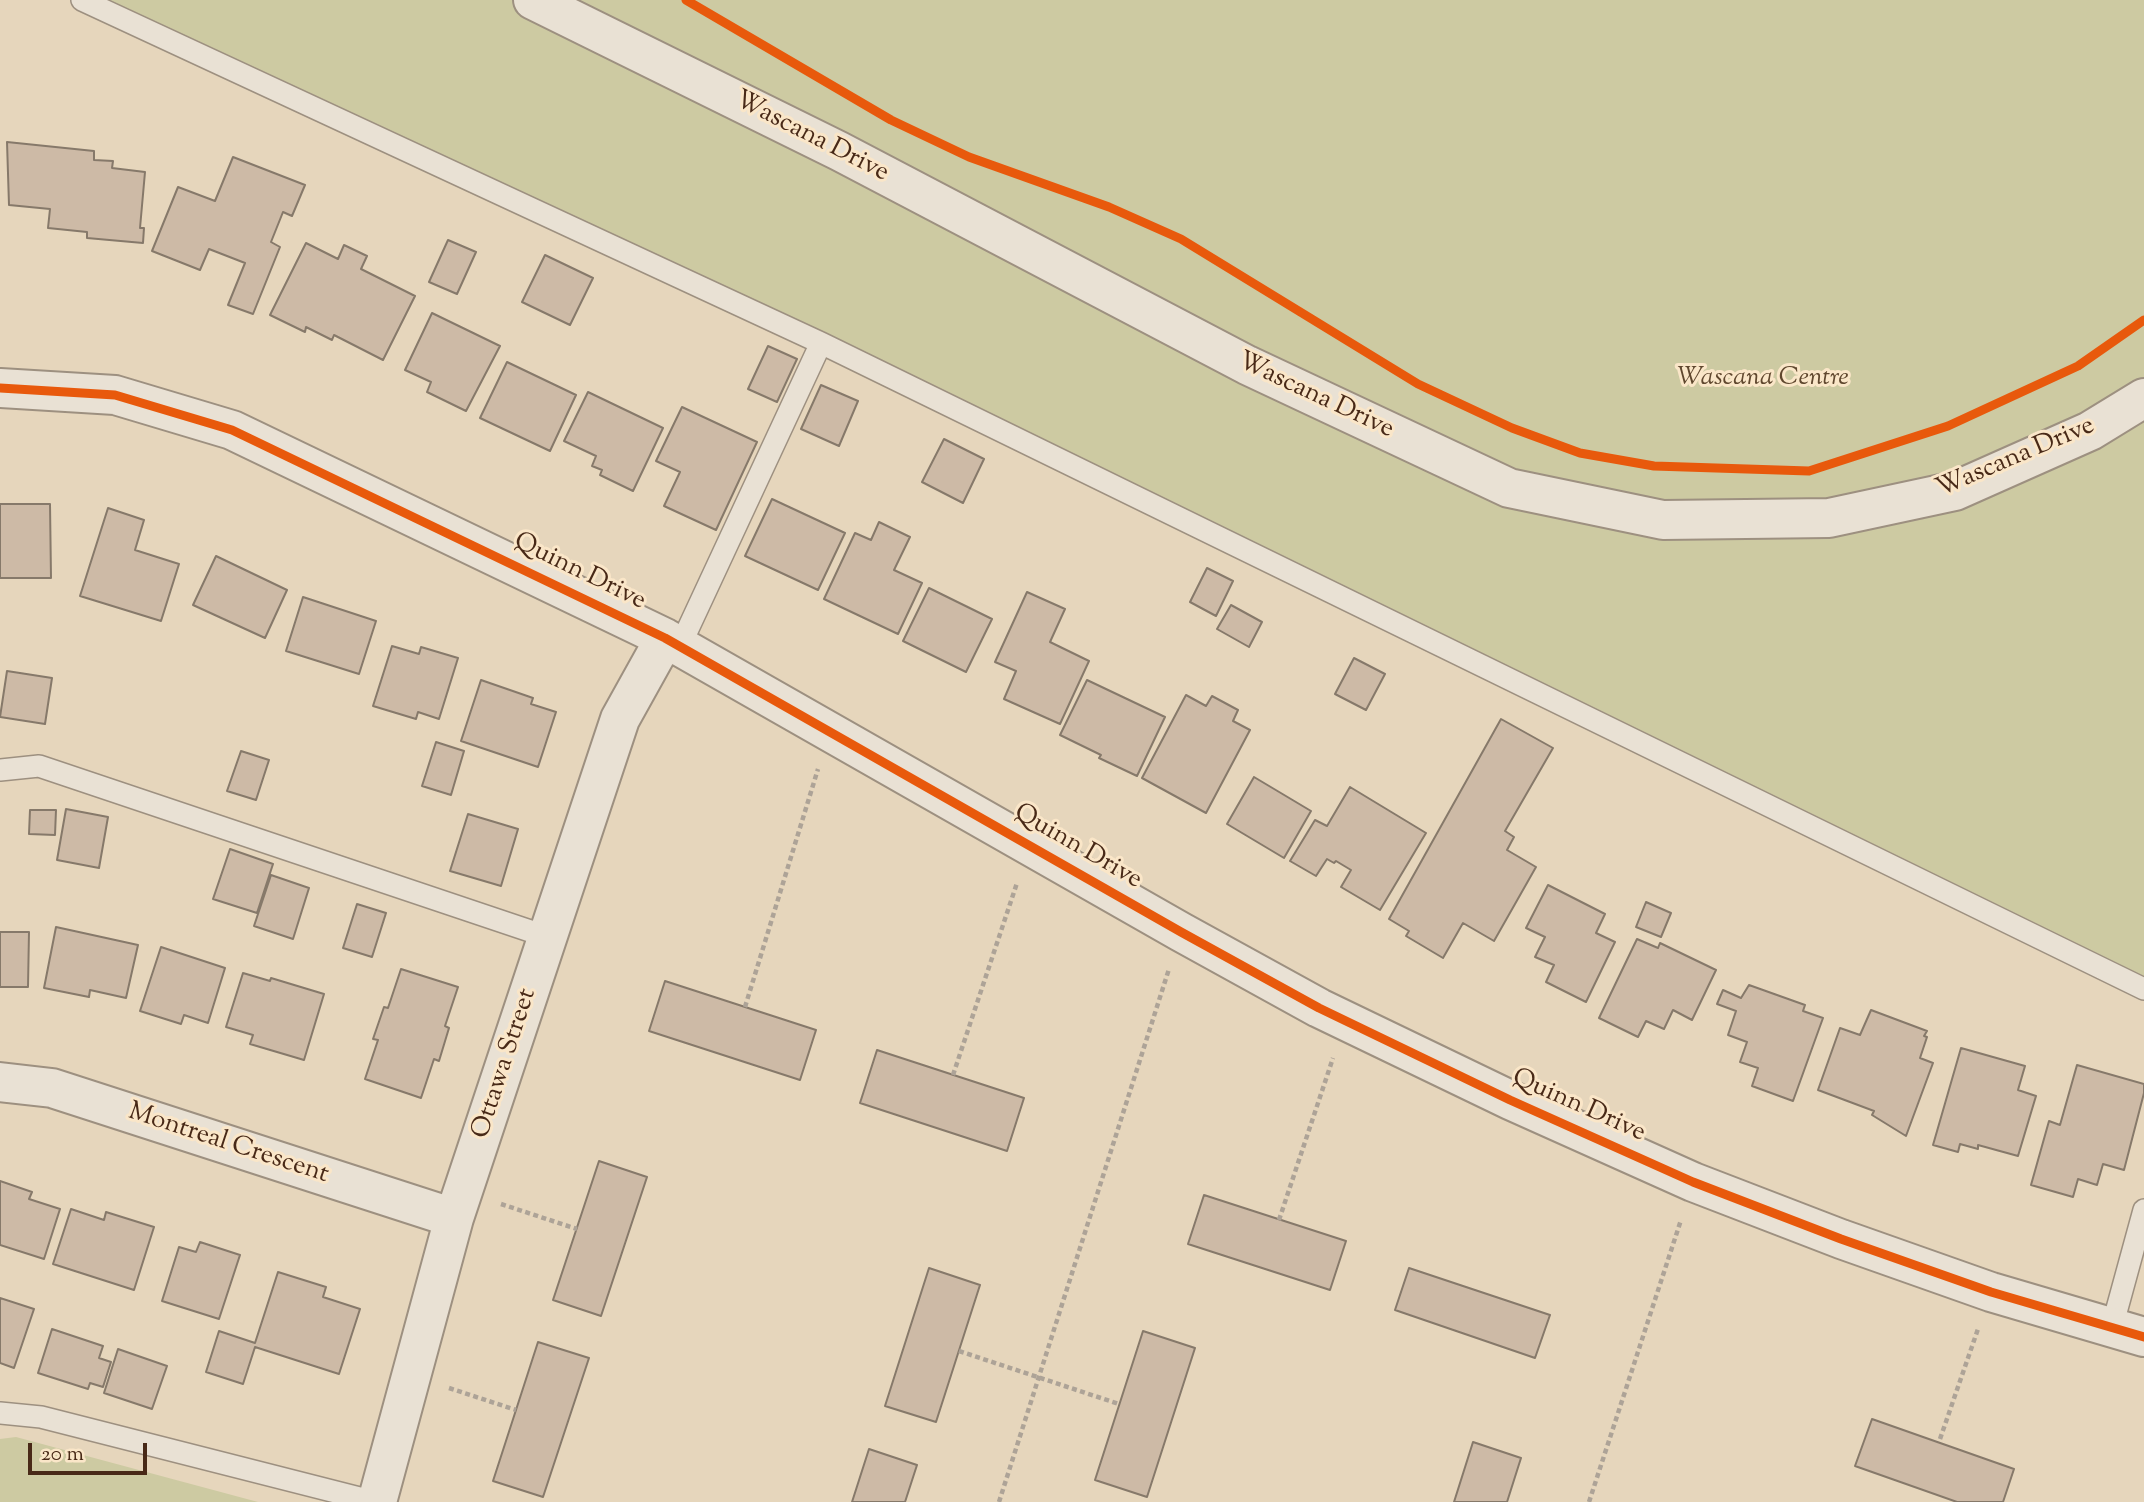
<!DOCTYPE html>
<style>
body{margin:0}
#map{position:relative;width:2144px;height:1502px;overflow:hidden;background:#e6d6bc;font-family:"Sorts Mill Goudy",serif}
canvas{display:block}
.scale{position:absolute;left:28px;top:1443px;width:119px;height:32px;box-sizing:border-box;border:4px solid #482917;border-top:0;padding-left:9px;font-size:21px;line-height:24px;white-space:nowrap;color:#482917;-webkit-text-stroke:5px #fae6c8;paint-order:stroke}
</style>
<div id="map">
<canvas width="2144" height="1502"></canvas>
<div class="scale">20 m</div>
</div>
<script>
const c = document.querySelector('canvas').getContext('2d');
c.lineJoin = 'round';
function fillPath(path, color) { c.fillStyle = color; c.fill(path, 'evenodd'); }
const shape = rows => new Path2D(rows.map(r => 'M' + r).join(''));
function strokePath(path, color, width, dash) { c.strokeStyle = color; c.lineWidth = width; c.lineCap = dash ? 'butt' : 'round'; c.setLineDash(dash || []); c.stroke(path); }
function drawText(font, color, halo, rows, align = 'center') {
  c.font = font + ' "Sorts Mill Goudy",serif'; c.lineWidth = 6; c.setLineDash([]); c.textBaseline = 'middle'; c.strokeStyle = halo; c.fillStyle = color; for (const [text, x, y, turn = 0] of rows) {
    c.save(); c.translate(x, y); c.rotate((+turn || 0) * Math.PI / 180); c.textAlign = isNaN(turn) ? turn : align; if (halo) c.strokeText(text, 0, 0); c.fillText(text, 0, 0); c.restore();
  }
}
const green = shape([
 [82,0,2144,0,2144,989],
 [16,1437,258,1502,0,1502,0,1439]
]);
const building = shape([
 [7,142,94,151,94,160,113,161,112,168,145,172,140,228,144,228,143,243,87,238,87,232,48,228,50,209,9,205,7,142],
 [233,157,305,185,292,216,283,212,271,242,280,247,253,314,228,305,245,263,209,249,200,270,152,251,178,187,215,201,233,157],
 [448,240,476,252,457,294,429,282,448,240],
 [306,243,338,259,344,245,367,256,361,269,415,296,383,360,334,335,332,340,306,327,305,332,270,315,306,243],
 [545,255,593,278,570,325,522,302,545,255],
 [432,313,500,346,466,411,427,392,431,382,405,370,432,313],
 [768,346,797,359,777,402,748,389,768,346],
 [507,362,576,395,550,451,480,418,507,362],
 [821,385,858,401,839,446,801,429,821,385],
 [588,392,663,428,633,491,600,475,602,470,592,466,596,456,564,441,588,392],
 [682,407,757,442,716,530,664,506,680,472,656,461,682,407],
 [944,439,984,459,963,503,922,482,944,439],
 [772,499,845,533,818,590,745,556,772,499],
 [0,504,50,504,51,578,0,578,0,504],
 [108,508,144,520,135,550,179,564,161,621,80,596,108,508],
 [879,522,910,537,894,570,922,583,898,634,824,599,855,533,871,540,879,522],
 [216,556,287,590,265,638,193,605,216,556],
 [1207,568,1233,581,1216,616,1190,602,1207,568],
 [929,588,992,619,966,672,903,641,929,588],
 [1027,592,1065,609,1050,642,1089,661,1060,724,1004,699,1016,671,995,662,1027,592],
 [303,597,376,621,359,674,286,651,303,597],
 [1231,605,1262,622,1249,647,1217,629,1231,605],
 [392,646,419,654,421,647,458,658,439,719,418,712,416,719,373,706,392,646],
 [1354,658,1385,674,1366,710,1335,694,1354,658],
 [7,671,52,678,45,724,0,717,7,671],
 [481,680,533,698,531,704,556,712,538,767,461,741,481,680],
 [1087,680,1165,717,1137,776,1099,758,1101,755,1060,735,1087,680],
 [1186,695,1206,706,1212,696,1238,710,1233,721,1250,730,1206,813,1142,778,1186,695],
 [1501,719,1553,748,1505,831,1514,837,1507,850,1536,867,1494,941,1463,923,1443,958,1406,936,1409,931,1389,919,1501,719],
 [436,742,464,751,451,795,422,786,436,742],
 [241,751,269,760,256,800,227,791,241,751],
 [1254,777,1311,811,1284,858,1227,824,1254,777],
 [1350,787,1426,833,1380,910,1341,887,1351,870,1336,861,1334,863,1327,859,1316,876,1290,861,1315,820,1327,826,1350,787],
 [66,809,108,817,99,868,57,860,66,809],
 [30,810,56,810,55,835,29,834,30,810],
 [468,814,518,829,501,886,450,871,468,814],
 [230,849,273,864,257,913,213,899,230,849],
 [271,875,309,888,293,939,254,926,271,875],
 [1548,885,1605,914,1596,933,1615,942,1586,1002,1546,982,1554,965,1535,957,1545,937,1526,928,1548,885],
 [1646,902,1671,913,1661,937,1636,927,1646,902],
 [357,904,386,913,372,957,343,948,357,904],
 [56,927,138,945,126,998,90,990,89,997,44,988,56,927],
 [0,932,29,932,28,987,0,987,0,932],
 [1637,939,1658,948,1660,943,1716,970,1692,1020,1673,1010,1664,1029,1646,1021,1638,1037,1599,1018,1637,939],
 [161,947,225,968,208,1023,184,1015,181,1024,140,1011,161,947],
 [401,969,458,987,445,1026,449,1028,439,1061,434,1059,421,1098,365,1079,378,1040,373,1039,384,1007,388,1008,401,969],
 [243,973,270,981,271,978,324,994,304,1060,250,1044,253,1035,226,1027,243,973],
 [665,981,816,1030,800,1080,649,1031,665,981],
 [1749,985,1805,1005,1803,1011,1823,1018,1793,1101,1752,1086,1758,1068,1740,1062,1747,1042,1728,1035,1736,1011,1717,1004,1723,990,1741,998,1749,985],
 [1871,1010,1927,1031,1924,1036,1927,1037,1920,1058,1933,1063,1906,1136,1872,1115,1874,1111,1818,1090,1840,1028,1860,1035,1871,1010],
 [1961,1048,2025,1066,2018,1090,2036,1096,2018,1156,1978,1145,1978,1149,1960,1144,1958,1152,1933,1145,1961,1048],
 [877,1050,1024,1098,1007,1151,860,1103,877,1050],
 [2077,1065,2144,1084,2144,1093,2124,1170,2103,1164,2097,1185,2078,1179,2073,1197,2031,1185,2049,1121,2060,1125,2077,1065],
 [599,1161,647,1177,601,1316,553,1300,599,1161],
 [0,1181,32,1192,29,1199,60,1209,44,1259,0,1245,0,1181],
 [1204,1195,1346,1241,1330,1290,1188,1244,1204,1195],
 [71,1209,104,1220,106,1212,154,1227,134,1290,53,1264,71,1209],
 [200,1242,240,1255,219,1319,162,1301,179,1247,196,1252,200,1242],
 [929,1268,980,1285,936,1422,885,1406,929,1268],
 [1409,1268,1550,1315,1535,1358,1395,1310,1409,1268],
 [278,1272,326,1287,323,1297,360,1309,339,1374,255,1347,243,1384,206,1372,219,1331,255,1343,278,1272],
 [0,1298,34,1309,14,1368,0,1363,0,1298],
 [52,1329,103,1346,99,1358,111,1362,103,1387,90,1383,88,1389,38,1373,52,1329],
 [1143,1331,1195,1348,1147,1497,1095,1480,1143,1331],
 [538,1342,589,1358,543,1497,493,1481,538,1342],
 [118,1349,167,1366,152,1409,104,1393,118,1349],
 [1872,1419,2014,1469,2003,1502,1957,1502,1855,1466,1872,1419],
 [1473,1442,1521,1458,1507,1502,1454,1502,1473,1442],
 [869,1449,917,1465,905,1502,852,1502,869,1449]
]);
const path = shape([
 [745,1007,818,769],
 [953,1075,1017,883],
 [501,1204,577,1229],
 [1279,1220,1333,1058],
 [959,1351,1119,1404],
 [449,1388,516,1410],
 [1940,1439,1978,1329],
 [999,1502,1169,969],
 [1589,1502,1681,1220]
]);
const service = shape([
 [82,0,821,343,2144,989],
 [680,646,821,343],
 [0,770,39,766,548,937],
 [2112,1327,2144,1210],
 [0,1413,41,1417,375,1502]
]);
const minor = shape([
 [533,0,839,151,1247,365,1509,488,1663,520,1829,518,1955,491,2090,431,2144,398],
 [0,388,115,395,232,430,665,638,1181,932,1319,1008,1510,1100,1693,1182,1841,1239,1991,1292,2144,1337],
 [0,1082,52,1088,454,1218],
 [377,1502,454,1218,620,719,665,638]
]);
const cycleway = shape([
 [686,0,891,120,969,157,1109,207,1181,239,1418,384,1512,428,1580,453,1654,466,1809,471,1948,426,2078,366,2144,320],
 [0,388,115,395,232,430,665,638,1181,932,1319,1008,1510,1100,1693,1182,1841,1239,1991,1292,2144,1337]
]);
const streetNames = [
 ["Wascana Drive",811,138,27],
 ["Wascana Drive",1315,397,25],
 ["Wascana Drive",2016,459,-23],
 ["Quinn Drive",579,573,26],
 ["Quinn Drive",1077,848,30],
 ["Ottawa Street",506,1064,-72],
 ["Quinn Drive",1578,1107,24],
 ["Montreal Crescent",228,1145,18]
];
const parkNames = [
 ["Wascana Centre",1763,380]
];
fillPath(green, '#cdcaa2');
fillPath(building, '#cdbaa6');
strokePath(building, '#86796a', 2);
strokePath(service, '#9d9080', 24);
strokePath(minor, '#9d9080', 42);
strokePath(path, '#ada397', 4.5, [5, 3.5]);
strokePath(service, '#e9e1d4', 21);
strokePath(minor, '#e9e1d4', 38);
strokePath(cycleway, '#e8590c', 9);
drawText('26px', '#482917', '#fae6c8', streetNames);
drawText('italic 26px', '#5f472e', '#fae6c8', parkNames);
</script>
